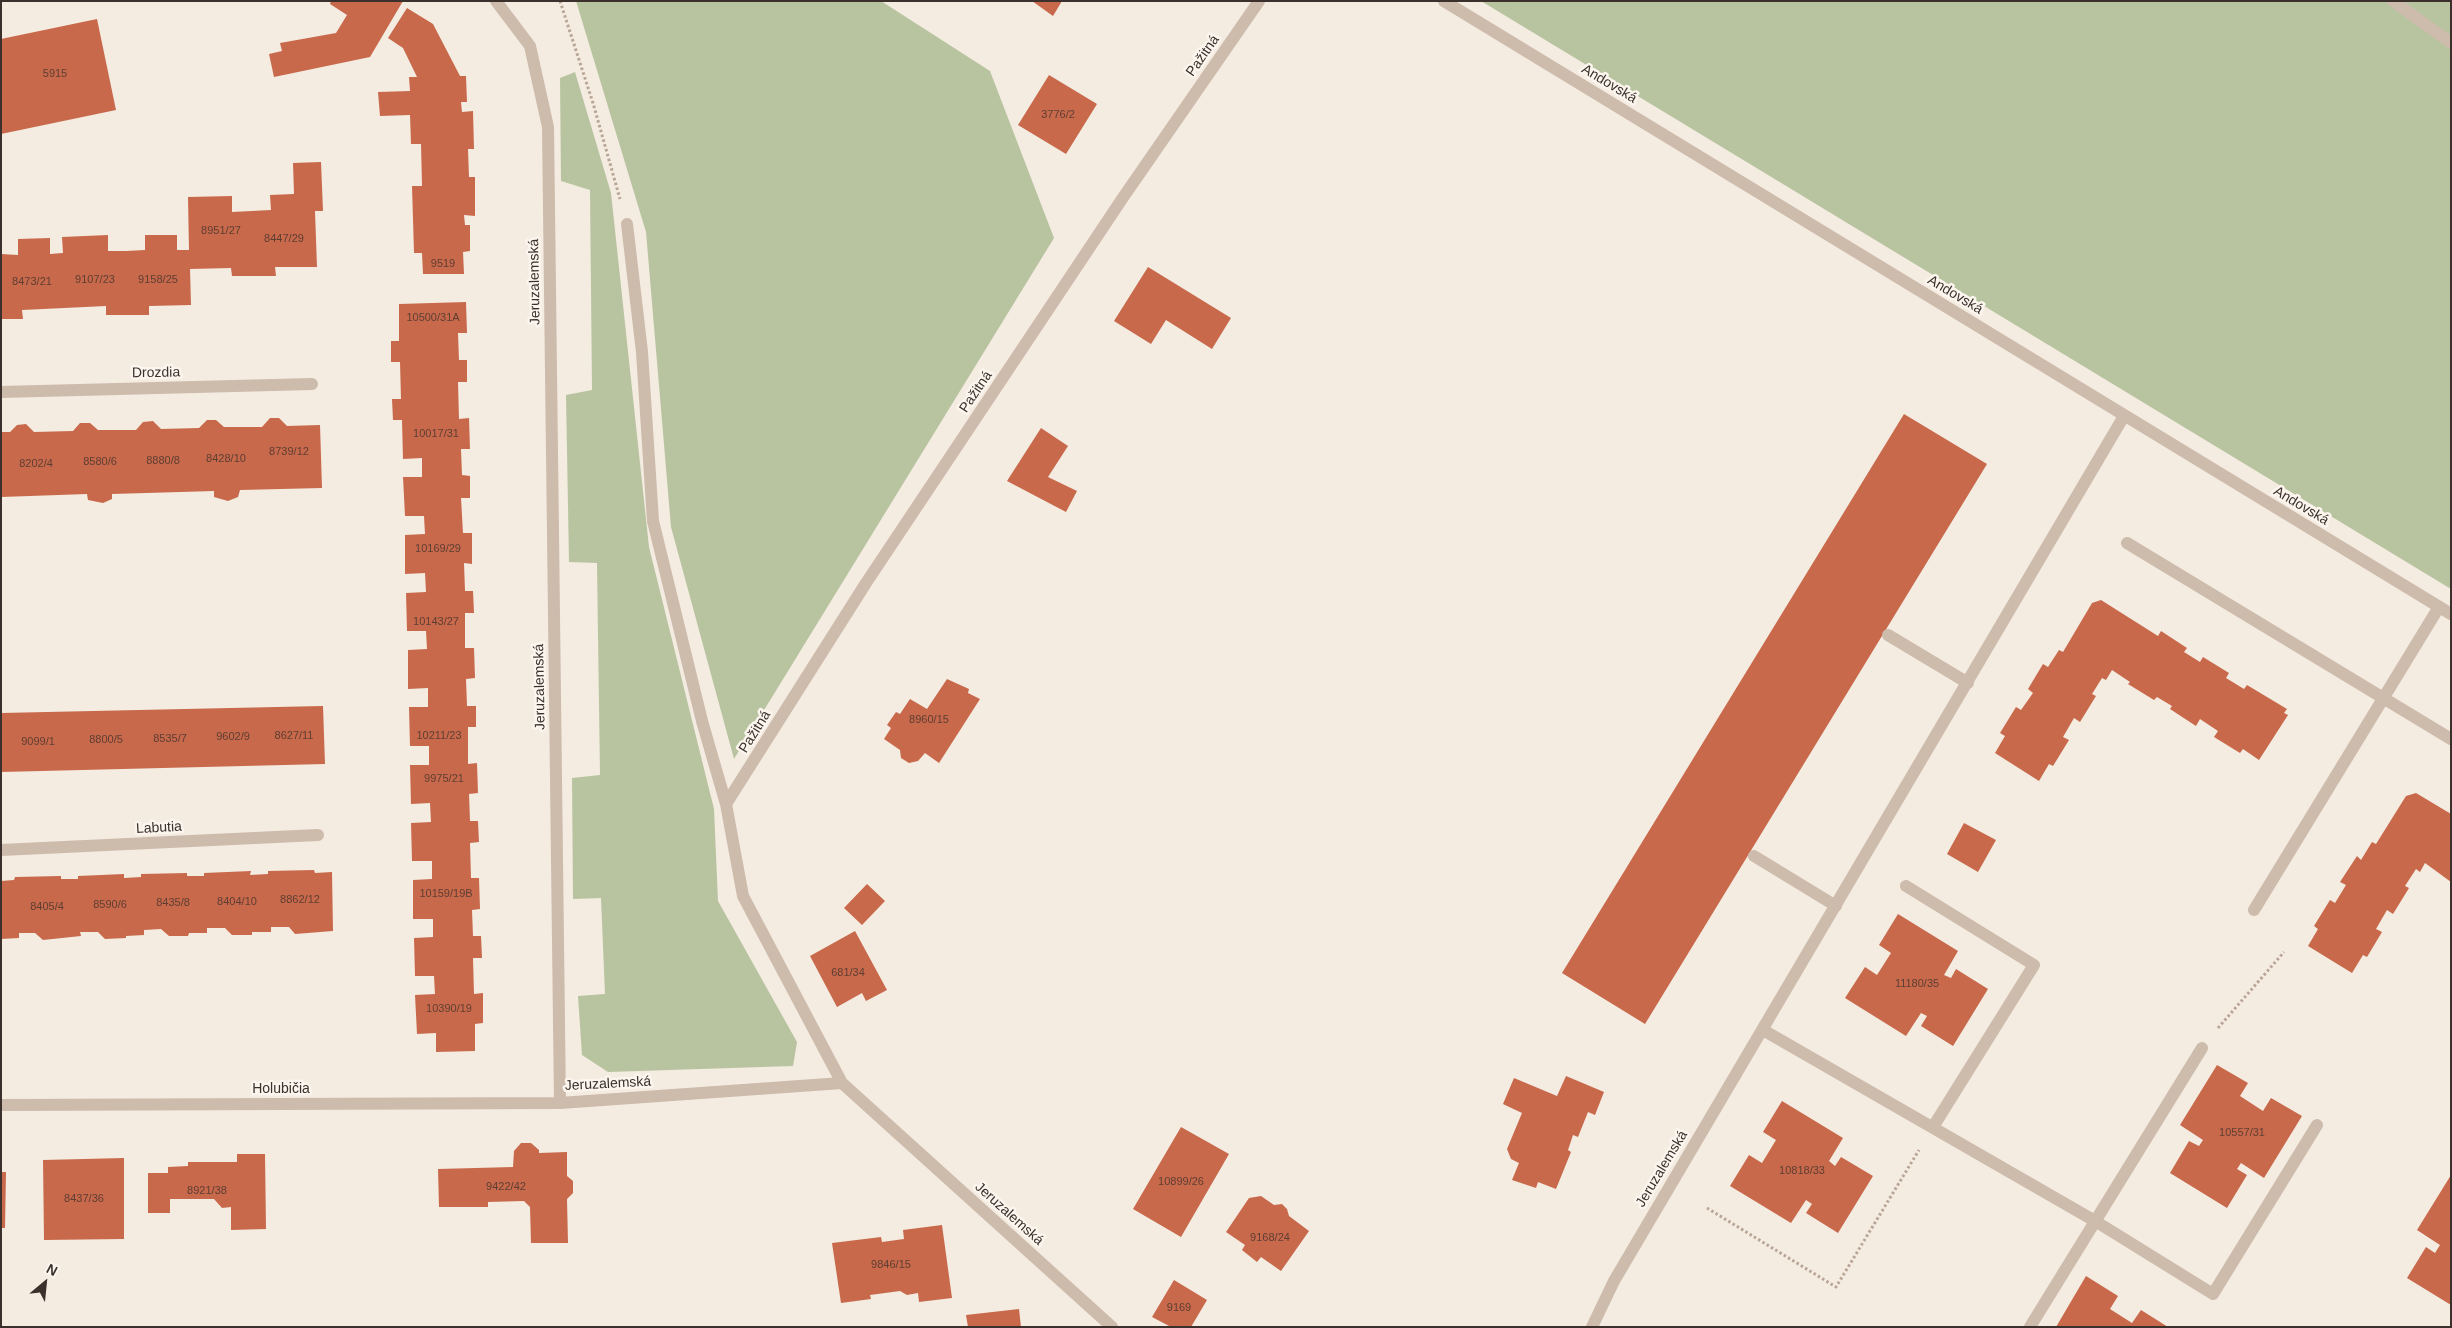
<!DOCTYPE html>
<meta charset="utf-8">
<style>
body{margin:0}
#map{position:relative;width:2452px;height:1328px;overflow:hidden;background:#f4ebe1;font-family:Helvetica,sans-serif}
canvas{display:block}
.frame{position:absolute;inset:0;border:2px solid #3b302b;pointer-events:none}
.north{position:absolute;left:20px;top:1258px;width:50px;height:50px;-webkit-text-stroke:4px #fbf5ee;paint-order:stroke;rotate:28deg;font-size:14px;font-weight:700;line-height:20px;text-align:center;color:#3b302b}
.north::after{content:'';display:block;margin:auto;width:18px;height:22px;background:#3b302b;clip-path:polygon(50% 0,100% 100%,50% 72%,0 100%)}
</style>
<div id="map">
<canvas width="2452" height="1328"></canvas>
<div class="frame"></div>
<div class="north">N</div>
</div>
<script>
const c = document.querySelector('canvas').getContext('2d');
c.lineJoin = 'round';
function fillPath(path, color) { c.fillStyle = color; c.fill(path, 'evenodd'); }
const shape = rows => new Path2D(rows.map(r => 'M' + r).join(''));
function strokePath(path, color, width, dash) { c.strokeStyle = color; c.lineWidth = width; c.lineCap = dash ? 'butt' : 'round'; c.setLineDash(dash || []); c.stroke(path); }
function drawText(font, color, halo, rows, align = 'center') {
  c.font = font + ' Helvetica,sans-serif'; c.lineWidth = 5; c.setLineDash([]); c.textBaseline = 'middle'; c.strokeStyle = halo; c.fillStyle = color; for (const [text, x, y, turn = 0] of rows) {
    c.save(); c.translate(x, y); c.rotate((+turn || 0) * Math.PI / 180); c.textAlign = isNaN(turn) ? turn : align; if (halo) c.strokeText(text, 0, 0); c.fillText(text, 0, 0); c.restore();
  }
}
const green = shape([
 [576,1,881,1,990,71,1054,238,734,759,671,527,646,232],
 [1481,1,2451,1,2451,589],
 [575,72,611,193,649,547,714,809,718,901,797,1042,793,1066,608,1072,582,1055,578,996,605,994,601,898,573,899,572,778,600,775,597,563,569,562,566,395,592,390,590,190,561,181,560,78]
]);
const building = shape([
 [331,1,403,1,370,57,274,77,269,54,282,51,280,43,336,33,347,15,330,4],
 [1032,1,1062,1,1053,16],
 [407,8,433,24,460,76,466,76,467,102,461,102,462,112,473,111,474,149,468,149,469,177,475,177,475,216,464,215,465,225,470,225,470,251,463,252,464,274,423,274,422,253,414,253,412,186,422,186,421,144,411,144,410,115,380,116,378,92,410,91,409,77,417,77,403,48,388,38],
 [97,19,116,110,1,134,1,39],
 [1049,75,1097,104,1066,154,1018,125],
 [321,162,323,211,315,211,317,267,275,267,276,276,232,276,231,268,190,269,191,305,149,306,149,315,106,315,106,306,22,310,23,319,1,319,1,254,18,255,18,239,50,238,50,254,63,253,62,237,108,235,108,251,126,251,145,250,145,235,177,235,177,250,189,250,188,197,232,196,232,212,271,210,270,195,294,194,293,163],
 [1148,267,1231,318,1212,349,1166,320,1151,344,1114,321],
 [466,302,467,333,458,333,459,360,467,360,467,382,458,382,459,419,469,418,470,449,461,449,462,475,470,476,470,498,461,498,463,533,472,533,472,564,464,563,465,591,473,591,474,613,465,613,465,648,474,648,475,678,466,679,467,706,476,706,476,727,468,727,468,764,477,763,478,793,469,794,470,821,478,821,479,842,470,843,471,878,479,878,480,909,472,910,473,936,481,936,482,958,473,958,474,994,483,993,483,1023,475,1024,475,1051,436,1052,436,1033,417,1034,415,995,435,994,434,976,415,976,414,938,433,937,433,919,413,919,413,880,432,879,432,861,412,861,411,823,431,822,430,803,411,804,410,765,429,765,429,746,410,746,409,707,428,707,428,688,408,689,408,650,427,649,426,631,407,631,406,593,426,592,425,573,405,574,405,535,425,534,424,516,405,516,403,477,422,477,422,458,403,459,402,420,393,420,392,399,401,399,400,362,391,362,391,341,399,341,399,304],
 [1904,414,1987,464,1645,1024,1562,973],
 [270,418,279,418,287,426,320,425,322,488,240,490,238,497,228,501,214,497,214,491,112,494,112,499,103,503,88,500,87,494,1,497,1,432,10,432,17,425,26,424,34,432,73,431,80,423,90,423,98,430,136,430,143,422,153,421,161,429,199,428,207,420,216,420,224,427,262,427],
 [1041,428,1068,446,1048,477,1077,491,1066,512,1007,481],
 [2101,600,2158,636,2161,631,2187,648,2184,652,2200,662,2203,657,2229,673,2226,678,2244,689,2247,685,2287,709,2284,713,2288,715,2259,760,2243,749,2240,753,2214,737,2218,731,2200,719,2196,726,2170,709,2172,706,2157,697,2154,700,2128,684,2130,682,2112,670,2106,680,2102,678,2092,694,2096,696,2080,722,2074,718,2063,737,2069,740,2053,766,2049,764,2039,781,1995,753,2005,736,2000,733,2016,707,2021,710,2033,693,2028,689,2043,664,2048,667,2059,650,2063,652,2092,603],
 [947,679,969,689,968,693,980,699,939,763,925,753,918,761,909,763,901,758,900,750,884,739,891,728,887,725,896,712,900,714,910,699,927,709],
 [323,706,325,764,1,772,1,713],
 [2416,793,2451,814,2451,882,2425,863,2420,872,2416,869,2405,886,2409,888,2393,914,2387,910,2376,929,2382,932,2367,957,2363,955,2352,973,2308,946,2318,929,2314,926,2330,900,2335,903,2346,885,2340,882,2357,856,2361,860,2372,842,2376,844,2406,796],
 [1964,823,1996,840,1978,872,1947,854],
 [314,870,315,873,332,872,333,931,295,934,289,927,271,927,271,932,252,932,252,935,232,935,225,928,207,928,207,933,189,933,188,936,169,936,161,929,144,930,144,935,126,936,126,938,105,939,98,932,80,932,81,936,43,940,35,933,19,933,19,938,1,939,1,881,14,880,15,877,61,876,61,879,78,879,78,876,124,874,124,878,141,877,141,874,187,873,187,876,204,876,204,873,251,871,250,875,268,874,268,871],
 [867,884,885,901,862,925,844,908],
 [1898,914,1958,951,1944,975,1951,978,1956,969,1988,989,1953,1046,1921,1026,1927,1016,1921,1013,1906,1036,1845,998,1865,967,1877,975,1891,953,1879,945],
 [855,931,887,990,866,1001,862,993,837,1007,810,956],
 [2217,1065,2248,1083,2240,1096,2263,1111,2271,1098,2302,1116,2264,1178,2241,1163,2237,1169,2247,1175,2227,1208,2170,1173,2189,1141,2199,1146,2203,1140,2180,1125],
 [1566,1076,1604,1092,1595,1115,1588,1112,1578,1137,1573,1135,1568,1150,1571,1152,1556,1189,1538,1182,1536,1188,1512,1180,1519,1163,1511,1159,1507,1149,1522,1113,1503,1104,1514,1078,1557,1096],
 [1782,1101,1843,1138,1829,1161,1835,1166,1841,1157,1873,1176,1838,1233,1806,1213,1812,1204,1806,1200,1791,1223,1730,1186,1749,1155,1762,1163,1776,1140,1763,1132],
 [1181,1127,1229,1154,1181,1237,1133,1209],
 [521,1143,531,1143,539,1150,539,1153,567,1152,567,1176,573,1181,573,1193,567,1199,568,1243,531,1243,530,1207,524,1201,488,1202,488,1207,439,1207,438,1169,513,1167,514,1151],
 [237,1154,265,1154,266,1229,231,1230,231,1207,222,1208,214,1199,170,1199,170,1213,148,1213,148,1173,168,1173,168,1167,188,1166,188,1162,237,1162],
 [124,1158,124,1239,44,1240,43,1160],
 [1,1172,6,1172,5,1228,1,1228],
 [2451,1175,2451,1305,2407,1278,2426,1247,2435,1253,2440,1245,2417,1230],
 [1261,1196,1274,1205,1282,1204,1287,1209,1289,1216,1309,1231,1281,1271,1261,1257,1257,1262,1242,1250,1245,1245,1226,1232,1249,1198],
 [942,1225,952,1298,919,1302,918,1293,907,1295,900,1291,870,1295,871,1299,841,1303,832,1243,881,1237,882,1242,904,1239,903,1230],
 [2086,1276,2118,1296,2110,1309,2132,1323,2141,1310,2168,1327,2056,1327],
 [1174,1280,1207,1300,1191,1327,1171,1327,1152,1317],
 [1019,1309,1021,1327,968,1327,966,1315]
]);
const path = shape([
 [560,1,593,103,620,199],
 [2218,1028,2284,952],
 [1707,1208,1836,1287,1919,1150]
]);
const lane = shape([
 [2393,1,2451,43],
 [2127,543,2451,739],
 [1888,635,1968,683],
 [1754,856,1836,906],
 [1906,886,2034,965,1933,1127],
 [2254,910,2439,607],
 [1763,1030,2095,1221,2213,1294,2317,1125],
 [2030,1327,2202,1048]
]);
const street = shape([
 [496,1,530,46,548,127,560,1103],
 [1444,1,2451,614],
 [627,224,642,352,653,521,702,721,726,804,743,896,842,1083,1112,1327],
 [1,392,312,384],
 [726,804,866,583,1122,199,1259,1],
 [1,850,318,835],
 [1,1105,560,1103,842,1083],
 [1592,1327,1614,1281,2124,416]
]);
const numberNames = [
 ["5915",55,74],
 ["3776/2",1058,115],
 ["8951/27",221,231],
 ["8447/29",284,239],
 ["9519",443,264],
 ["9107/23",95,280],
 ["9158/25",158,280],
 ["8473/21",32,282],
 ["10500/31A",433,318],
 ["10017/31",436,434],
 ["8739/12",289,452],
 ["8428/10",226,459],
 ["8880/8",163,461],
 ["8580/6",100,462],
 ["8202/4",36,464],
 ["10169/29",438,549],
 ["10143/27",436,622],
 ["8960/15",929,720],
 ["8627/11",294,736],
 ["10211/23",439,736],
 ["9602/9",233,737],
 ["8535/7",170,739],
 ["8800/5",106,740],
 ["9099/1",38,742],
 ["9975/21",444,779],
 ["10159/19B",446,894],
 ["8862/12",300,900],
 ["8404/10",237,902],
 ["8435/8",173,903],
 ["8590/6",110,905],
 ["8405/4",47,907],
 ["681/34",848,973],
 ["11180/35",1917,984],
 ["10390/19",449,1009],
 ["10557/31",2242,1133],
 ["10818/33",1802,1171],
 ["10899/26",1181,1182],
 ["9422/42",506,1187],
 ["8921/38",207,1191],
 ["8437/36",84,1199],
 ["9168/24",1270,1238],
 ["9846/15",891,1265],
 ["9169",1179,1308]
];
const streetNames = [
 ["Pažitná",1203,56,-55],
 ["Andovská",1609,84,31],
 ["Jeruzalemská",535,282,-91],
 ["Andovská",1955,295,31],
 ["Drozdia",156,373,-1],
 ["Pažitná",976,392,-56],
 ["Andovská",2301,506,31],
 ["Jeruzalemská",540,687,-91],
 ["Pažitná",755,732,-58],
 ["Labutia",159,828,-3],
 ["Jeruzalemská",608,1084,-3],
 ["Holubičia",281,1089],
 ["Jeruzalemská",1662,1169,-59],
 ["Jeruzalemská",1009,1214,42]
];
fillPath(green, '#b8c4a0');
fillPath(building, '#c8694b');
strokePath(path, '#b9a596', 3, [2.5, 2.5]);
strokePath(lane, '#cdbbac', 12);
strokePath(street, '#cdbbac', 12);
drawText('11px', '#5e3e33', null, numberNames);
drawText('14px', '#3b302b', '#fbf5ee', streetNames);
</script>
